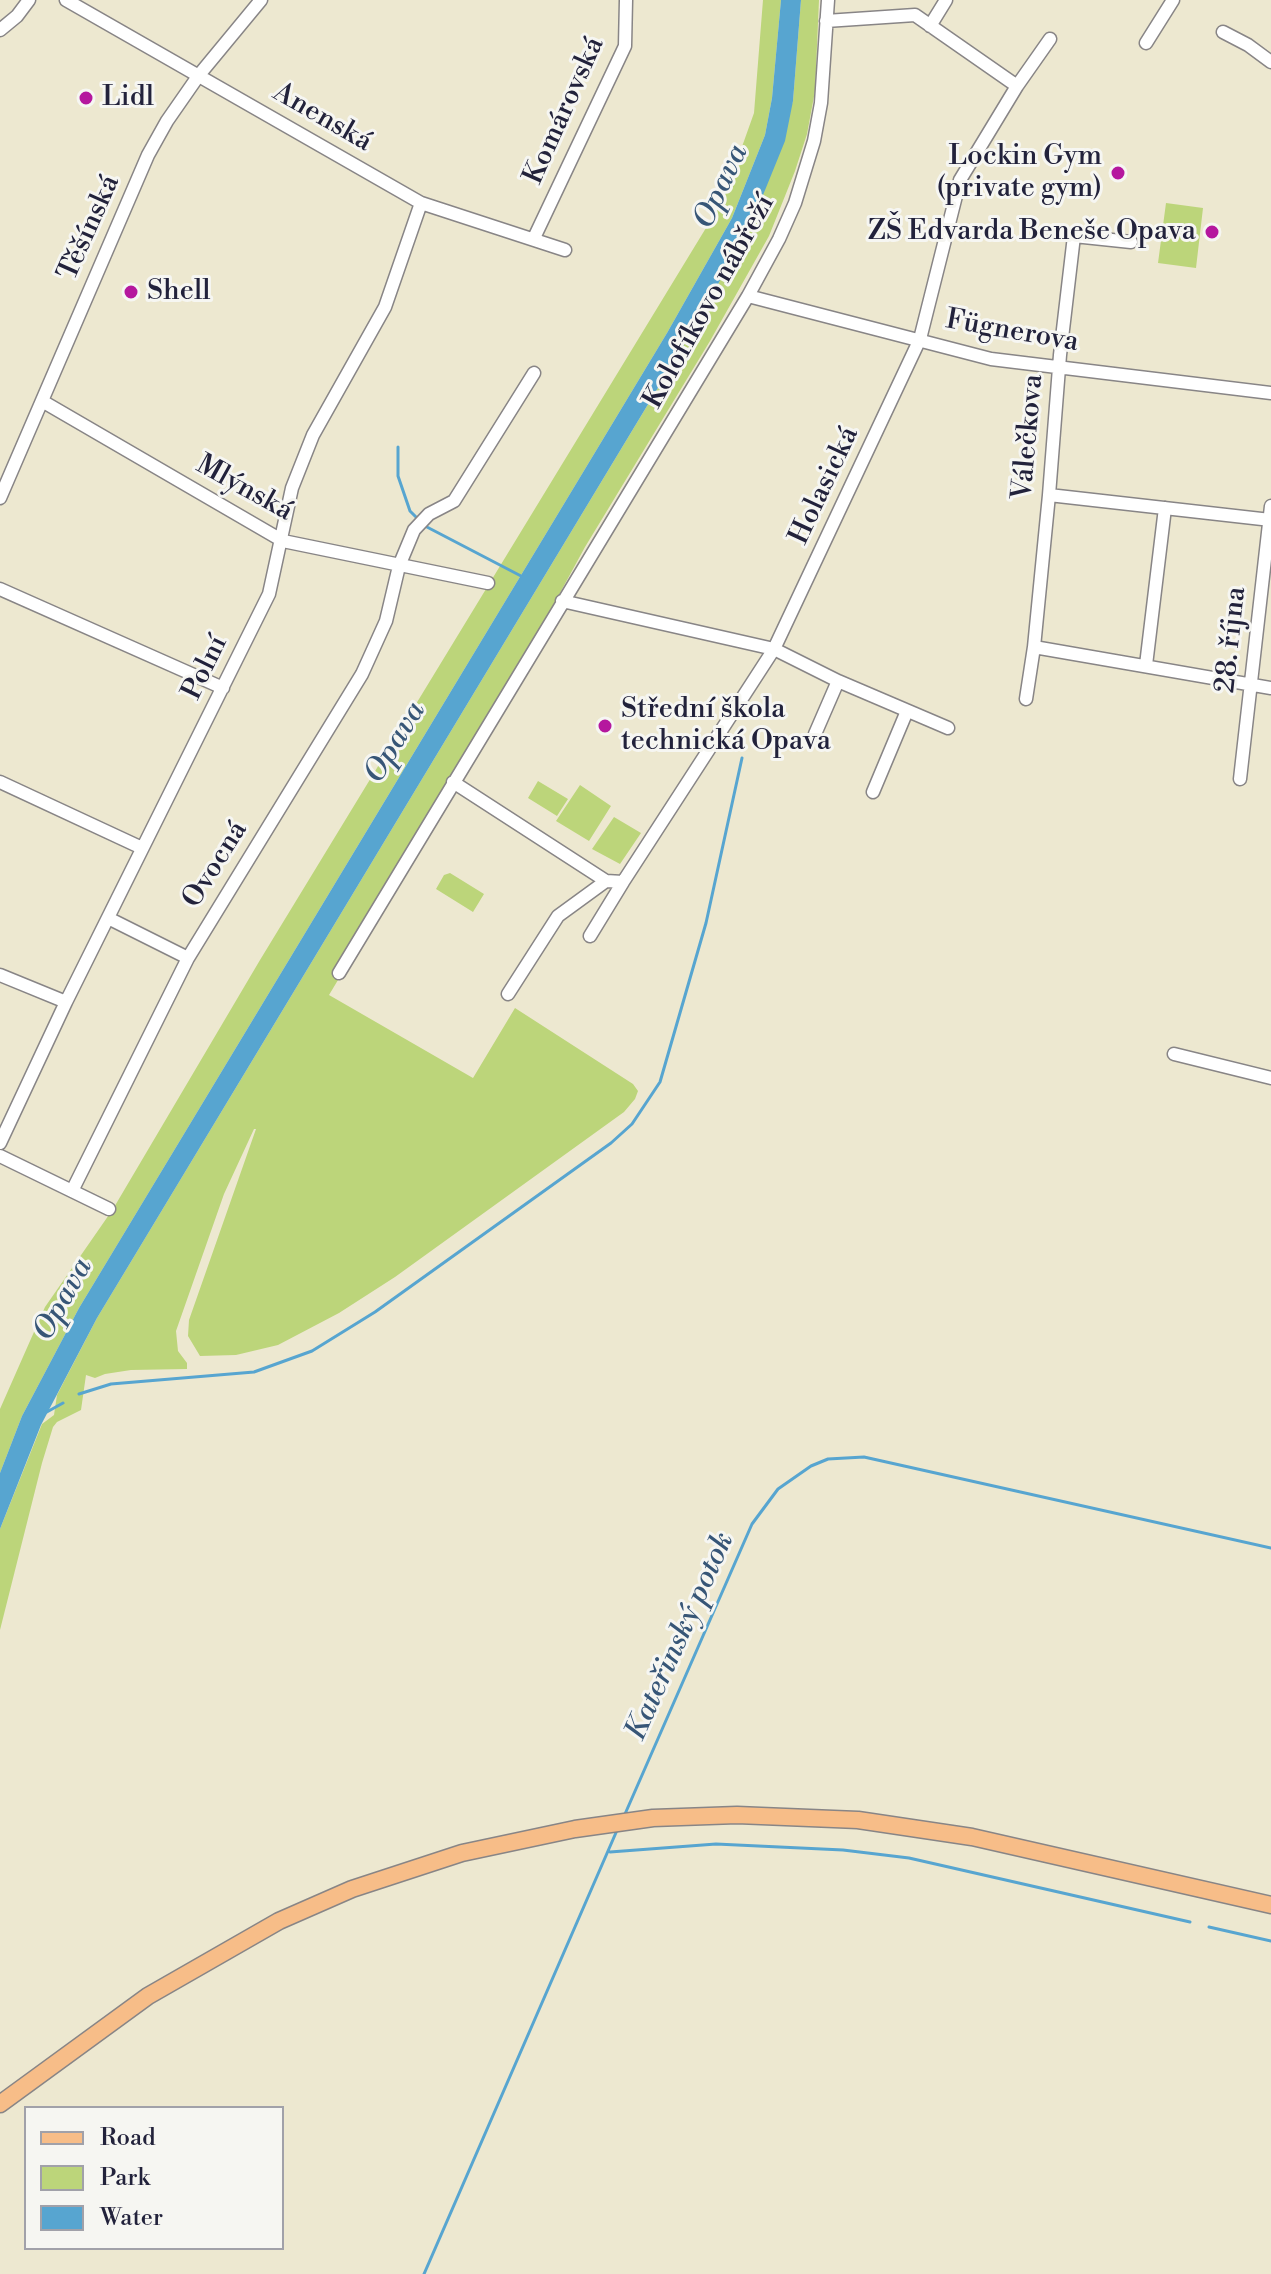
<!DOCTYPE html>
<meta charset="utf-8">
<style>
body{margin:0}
#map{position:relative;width:1271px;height:2274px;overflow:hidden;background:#ede8d0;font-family:"Libre Bodoni",serif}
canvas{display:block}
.legend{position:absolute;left:24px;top:2106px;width:260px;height:144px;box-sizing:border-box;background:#f6f6f2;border:2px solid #a1a1a9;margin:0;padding:10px 14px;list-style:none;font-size:24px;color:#22223b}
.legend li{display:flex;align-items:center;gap:16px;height:40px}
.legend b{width:40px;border:2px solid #a1a1a9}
</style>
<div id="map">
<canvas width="1271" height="2274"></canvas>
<ul class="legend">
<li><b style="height:10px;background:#f7bd88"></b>Road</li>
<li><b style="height:22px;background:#bcd57a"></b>Park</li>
<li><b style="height:22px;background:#57a5d0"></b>Water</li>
</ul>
</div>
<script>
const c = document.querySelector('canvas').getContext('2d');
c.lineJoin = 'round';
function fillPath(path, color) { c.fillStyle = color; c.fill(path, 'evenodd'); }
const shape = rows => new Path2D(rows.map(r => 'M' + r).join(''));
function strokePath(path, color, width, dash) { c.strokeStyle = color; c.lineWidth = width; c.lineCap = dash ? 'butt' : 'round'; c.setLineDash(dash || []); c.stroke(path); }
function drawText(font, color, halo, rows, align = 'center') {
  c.font = font + ' "Libre Bodoni",serif'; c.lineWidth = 6; c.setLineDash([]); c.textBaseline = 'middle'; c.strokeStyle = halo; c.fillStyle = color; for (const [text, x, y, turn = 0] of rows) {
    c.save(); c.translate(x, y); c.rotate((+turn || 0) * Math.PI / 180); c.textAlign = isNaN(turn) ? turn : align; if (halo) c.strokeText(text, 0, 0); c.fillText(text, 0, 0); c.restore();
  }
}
const green = shape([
 [763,0,781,0,772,98,765,135,732,218,667,333,79,1308,22,1416,0,1473,0,1409,45,1307,113,1209,260,960,723,200,754,113],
 [801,0,819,0,815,91,807,134,795,171,769,236,710,341,585,547,458,780,329,995,473,1078,515,1008,633,1084,638,1091,635,1099,624,1112,395,1277,339,1313,278,1345,236,1355,200,1356,188,1336,189,1320,256,1129,254,1129,224,1194,176,1331,178,1351,187,1363,187,1369,131,1370,105,1374,95,1378,86,1375,81,1410,57,1422,53,1427,42,1463,0,1630,0,1529,42,1424,54,1415,57,1395,97,1318,685,343,750,227,793,101],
 [1166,203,1203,208,1196,268,1158,263],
 [538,781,568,799,557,816,528,798],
 [580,785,611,806,589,841,556,821],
 [614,817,641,833,620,864,592,849],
 [450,873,484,894,473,912,436,889,444,875]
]);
const water = shape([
 [781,0,801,0,793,101,785,141,750,227,685,343,97,1318,41,1425,0,1529,0,1473,22,1416,79,1308,667,333,732,218,765,135,772,98]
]);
const stream = shape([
 [398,447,398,476,410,511,420,521],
 [425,526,521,576],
 [79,1394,111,1384,254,1372,312,1351,375,1312,611,1143,632,1124,660,1082,706,923,742,758],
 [45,1413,63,1403],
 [625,1814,752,1524,778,1489,811,1466,828,1459,864,1457,1271,1548],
 [610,1852,716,1844,843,1850,909,1858,1190,1922],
 [1209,1927,1271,1941],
 [424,2274,618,1828]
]);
const minor = shape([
 [66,0,421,203,565,250],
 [826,21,915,15,1017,86],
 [930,26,946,0],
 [0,30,17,16,29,0],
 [1223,32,1248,45,1271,62],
 [1146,43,1173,0],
 [534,238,625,46,626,0],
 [748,296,991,359,1271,393],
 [42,401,283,541,488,583],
 [1049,495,1271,520],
 [0,498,148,155,167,121,199,75,261,0],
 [0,589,223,688],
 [562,601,774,649,838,681,948,728],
 [1034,647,1271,688],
 [1146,665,1165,508],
 [1026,699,1034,647,1049,495,1060,355,1074,236,1131,242],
 [815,734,838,681],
 [1240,779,1271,506],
 [0,782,142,848],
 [453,782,606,881,623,882],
 [873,792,907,711],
 [108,918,188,958],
 [590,936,623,882,774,649,920,339,960,180,1017,86,1050,39],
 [339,973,748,296,779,239,795,203,814,141,821,103,828,0],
 [0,975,66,1002],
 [508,994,558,916,606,881],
 [1174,1054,1271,1078],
 [0,1143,66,1002,269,594,292,488,313,435,385,307,421,203],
 [0,1156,109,1209],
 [72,1191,188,958,362,674,386,621,399,566,414,530,429,514,454,501,534,373]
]);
const major = shape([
 [0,2104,148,1996,279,1921,352,1889,462,1853,575,1829,653,1818,737,1815,858,1820,972,1837,1271,1905]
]);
const markers = [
 [86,98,8,"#b5179e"],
 [1118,173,8,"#b5179e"],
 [1212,232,8,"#b5179e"],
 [131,292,8,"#b5179e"],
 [605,726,8,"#b5179e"]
];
const poiNames = [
 ["Lidl",102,98],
 ["Lockin Gym",1102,157,"right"],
 ["(private gym)",1102,189,"right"],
 ["ZŠ Edvarda Beneše Opava",1196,232,"right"],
 ["Shell",147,292],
 ["Střední škola",621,710],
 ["technická Opava",621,742]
];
const streetNames = [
 ["Komárovská",565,111,-66],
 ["Anenská",322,118,30],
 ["Těšínská",90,228,-66],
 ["Kolofíkovo nábřeží",710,302,-61],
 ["Fügnerova",1012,332,10],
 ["Válečkova",1029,437,-85],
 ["Holasická",825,486,-65],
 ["Mlýnská",244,489,29],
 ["28. října",1232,640,-84],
 ["Polní",206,668,-64],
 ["Ovocná",216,865,-58]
];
const waterNames = [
 ["Opava",722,187,-65],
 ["Opava",396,743,-59],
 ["Opava",64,1300,-61],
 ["Kateřinský potok",681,1637,-66]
];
fillPath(green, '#bcd57a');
fillPath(water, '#57a5d0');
strokePath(stream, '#57a5d0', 3);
strokePath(minor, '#888586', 15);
strokePath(major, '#888586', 19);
strokePath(minor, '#fff', 12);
strokePath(major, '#f7bd88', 16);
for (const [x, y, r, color] of markers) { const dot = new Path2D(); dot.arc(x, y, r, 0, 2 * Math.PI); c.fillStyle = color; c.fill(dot); strokePath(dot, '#f6f6f2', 3); }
drawText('28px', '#22223b', '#f6f6f2', poiNames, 'left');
drawText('28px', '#22223b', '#f6f6f2', streetNames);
drawText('italic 30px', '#375677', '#f6f6f2', waterNames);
</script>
